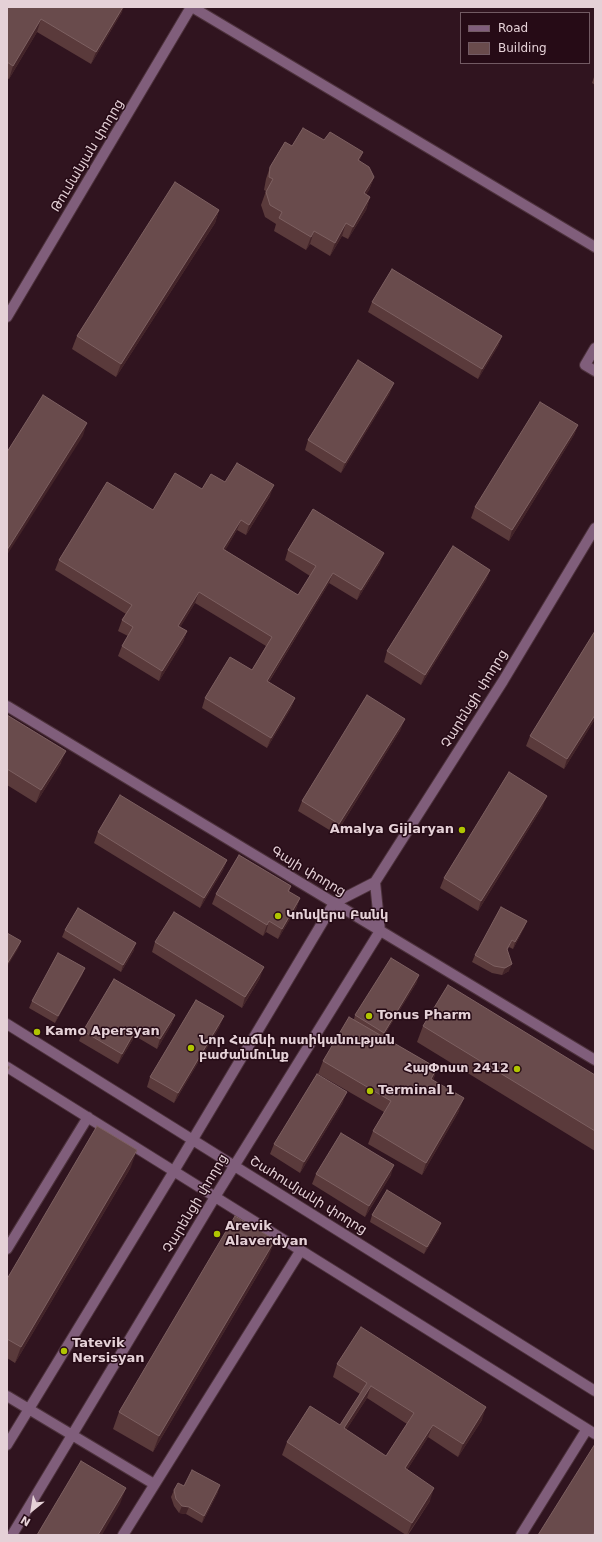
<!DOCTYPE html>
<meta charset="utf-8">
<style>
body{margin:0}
#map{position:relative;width:602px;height:1542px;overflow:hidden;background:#30141f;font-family:"DejaVu Sans",sans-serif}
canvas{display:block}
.frame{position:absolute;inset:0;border:8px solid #e5d1d7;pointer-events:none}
.legend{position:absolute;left:460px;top:12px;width:130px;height:52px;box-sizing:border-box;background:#260b16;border:1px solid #725a63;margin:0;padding:5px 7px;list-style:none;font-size:12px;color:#e5d1d7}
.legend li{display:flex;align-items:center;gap:8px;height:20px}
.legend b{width:20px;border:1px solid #725a63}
.north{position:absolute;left:12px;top:1490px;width:40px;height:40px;-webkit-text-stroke:3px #260b16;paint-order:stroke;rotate:210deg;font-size:11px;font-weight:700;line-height:16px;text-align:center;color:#e5d1d7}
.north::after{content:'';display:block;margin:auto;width:14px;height:18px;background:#e5d1d7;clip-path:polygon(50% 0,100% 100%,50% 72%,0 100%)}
</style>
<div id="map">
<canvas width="602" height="1542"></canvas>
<div class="frame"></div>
<ul class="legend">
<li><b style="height:5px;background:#805e7b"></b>Road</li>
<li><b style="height:11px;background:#694b4c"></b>Building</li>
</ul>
<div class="north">N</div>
</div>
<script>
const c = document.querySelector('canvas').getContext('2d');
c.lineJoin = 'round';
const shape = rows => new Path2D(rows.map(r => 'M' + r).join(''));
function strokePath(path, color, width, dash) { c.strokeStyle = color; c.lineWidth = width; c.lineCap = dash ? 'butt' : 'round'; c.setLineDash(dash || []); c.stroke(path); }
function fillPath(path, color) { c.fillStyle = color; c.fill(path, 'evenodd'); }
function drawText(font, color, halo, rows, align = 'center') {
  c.font = font + ' "DejaVu Sans","Noto Sans Armenian",sans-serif'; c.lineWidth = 3; c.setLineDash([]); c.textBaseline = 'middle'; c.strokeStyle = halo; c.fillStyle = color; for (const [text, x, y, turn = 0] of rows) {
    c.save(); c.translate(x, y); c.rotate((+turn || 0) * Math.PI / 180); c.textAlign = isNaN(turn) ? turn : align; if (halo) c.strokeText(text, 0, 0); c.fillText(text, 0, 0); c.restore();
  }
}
const minor = shape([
 [192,7,595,247],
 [7,317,191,7],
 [595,348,585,365,595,371],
 [7,706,595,1060],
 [7,1024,595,1391],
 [7,1067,595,1434],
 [7,1249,88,1117],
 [7,1396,154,1484],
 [7,1445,174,1171,334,903,375,882,503,681,595,528],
 [12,1535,215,1197,380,931,375,882],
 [123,1535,301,1250],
 [521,1535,587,1429]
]);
const wall = shape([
 [7,7,122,12,91,64,37,32,9,79,7,78],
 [595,74,595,85,592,83],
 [324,140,363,152,359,161,374,177,369,190,366,194,370,197,366,210,348,239,342,236,330,256,310,244,306,250,274,231,276,224,265,217,261,205,266,191,264,190,266,179,270,167,292,146],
 [219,210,215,223,116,377,72,349,77,336],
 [372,302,502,336,498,346,478,379,368,312],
 [390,393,341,473,305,450,308,440],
 [578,425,574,435,509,541,471,518,475,507],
 [225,482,270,496,246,535,237,530,225,550,298,595,310,576,285,560,288,550,380,563,357,600,329,583,269,682,295,698,291,708,267,748,202,708,205,698,252,670,266,646,195,603,180,627,187,631,183,642,159,681,118,656,122,646,128,636,118,631,122,620,126,614,55,570,59,560,153,510,202,489],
 [490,570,486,580,421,685,384,662,387,651],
 [595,631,595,719,564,769,526,746,530,736],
 [7,715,61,763,36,803,7,785],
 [401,729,336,834,298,811,302,801],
 [543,806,478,911,440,888,444,878],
 [98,832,227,860,223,870,200,908,94,843],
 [291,886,289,892,300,898,296,909,278,939,266,932,263,936,212,904,216,894],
 [527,921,524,928,513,949,509,947,507,951,509,971,502,975,492,973,472,962,475,955],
 [65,930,134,950,121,972,62,937],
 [155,942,260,978,242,1008,152,952],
 [85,968,82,975,55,1023,29,1008,32,1001],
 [417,982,383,1037,437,1068,433,1081,459,1111,422,1175,368,1144,373,1131,384,1112,318,1074,323,1061,354,1019,355,1015],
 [175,1015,171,1025,157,1049,135,1036,118,1064,79,1041,83,1031],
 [220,1026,174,1103,147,1087,150,1077],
 [423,1026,595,1075,595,1151,417,1042],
 [343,1102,300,1173,270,1154,274,1144],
 [131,1167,15,1363,7,1358,7,1279],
 [316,1174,391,1175,365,1217,312,1184],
 [372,1215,439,1230,424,1254,370,1222],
 [269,1256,153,1452,113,1429,119,1412],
 [337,1364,482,1420,458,1457,428,1437,407,1470,430,1501,408,1535,406,1535,282,1455,287,1442,340,1425,360,1394,333,1377],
 [367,1398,407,1424,386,1456,346,1430],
 [184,1486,218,1492,202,1523,186,1514,179,1513,174,1506,171,1497,174,1490]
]);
const shadedWall = shape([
 [123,7,124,7,122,12,91,64,96,52],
 [41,19,37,32,9,79,13,66],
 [363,152,358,165,358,160],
 [374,177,369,190,360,206,364,193],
 [370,197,366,210,348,239,353,227],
 [219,210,215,223,116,377,121,364],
 [346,223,342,236,330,256,335,243],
 [314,231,310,244,306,250,311,237],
 [502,336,498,346,478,379,482,369],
 [394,383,390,393,341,473,345,463],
 [87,423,83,436,7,555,7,550],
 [578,425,574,435,509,541,512,530],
 [274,485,270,496,246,535,249,525],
 [241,520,237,530,220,560,223,549],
 [384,553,380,563,357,600,361,590],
 [490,570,486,580,421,685,425,675],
 [333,573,329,583,263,691,267,681],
 [199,592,195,603,175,636,178,626],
 [187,631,183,642,159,681,162,671],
 [295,698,291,708,267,748,271,738],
 [595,715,595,719,564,769,567,759],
 [405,719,401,729,336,834,339,824],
 [66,751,61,763,36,803,41,790],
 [547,796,543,806,478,911,481,901],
 [227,860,223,870,200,908,204,898],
 [300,898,296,909,278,939,282,929],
 [269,921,266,932,263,936,267,925],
 [527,921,524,928,513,949,515,942],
 [21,941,18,949,7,967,7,964],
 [136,943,134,950,121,972,123,965],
 [512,964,509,971,502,975,505,968],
 [264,967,260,978,242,1008,245,997],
 [85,968,82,975,55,1023,58,1016],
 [419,975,417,982,381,1040,384,1033],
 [175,1015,171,1025,157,1049,160,1039],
 [224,1016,220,1026,174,1103,178,1093],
 [138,1026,135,1036,118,1064,122,1054],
 [437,1068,433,1081,431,1079],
 [347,1092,343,1102,300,1173,304,1162],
 [464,1098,459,1111,422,1175,426,1163],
 [137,1150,131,1167,15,1363,21,1347],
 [394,1165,391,1175,365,1217,369,1206],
 [441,1223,439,1230,424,1254,427,1247],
 [275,1240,269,1256,153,1452,159,1436],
 [371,1386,367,1398,339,1441,344,1428],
 [486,1407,482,1420,458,1457,463,1444],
 [433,1425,428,1437,400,1481,405,1468],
 [220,1485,218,1492,202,1523,204,1516],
 [126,1488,120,1504,102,1535,98,1535],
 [434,1488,430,1501,407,1535,412,1523],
 [182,1506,189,1507,186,1514,179,1513]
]);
const building = shape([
 [7,7,123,7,96,52,41,19,13,66,7,62,7,7],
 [303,128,324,140,330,132,363,152,358,160,369,167,374,177,364,193,370,197,353,227,346,223,335,243,314,231,311,237,279,218,282,212,270,205,266,192,273,179,269,177,270,167,285,142,292,146,303,128],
 [175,182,219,210,121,364,77,336,175,182],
 [392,269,502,336,482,369,372,302,392,269],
 [358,360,394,383,345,463,308,440,358,360],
 [43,395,87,423,7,550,7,452,43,395],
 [540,402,578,425,512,530,475,507,540,402],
 [237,463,274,485,249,525,241,520,223,549,298,595,316,566,288,550,313,509,384,553,361,590,333,573,267,681,295,698,271,738,205,698,230,657,252,670,272,637,199,592,178,626,187,631,162,671,122,646,133,627,122,620,132,605,59,560,107,482,153,510,175,473,202,489,211,474,225,482,237,463],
 [453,546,490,570,425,675,387,651,453,546],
 [595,631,595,715,567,759,530,736,595,631],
 [367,695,405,719,339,824,302,801,367,695],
 [7,715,66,751,41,790,7,769,7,715],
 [509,772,547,796,481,901,444,878,509,772],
 [120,795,227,860,204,898,98,832,120,795],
 [239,855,291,886,288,891,300,898,282,929,269,921,267,925,216,894,239,855],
 [501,907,527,921,515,942,512,940,507,949,512,964,505,968,494,966,475,955,501,907],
 [78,908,136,943,123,965,65,930,78,908],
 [174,912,264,967,245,997,155,942,174,912],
 [7,933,21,941,7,964,7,933],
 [58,953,85,968,58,1016,32,1001,58,953],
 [391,958,419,975,384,1033,355,1015,391,958],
 [114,979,175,1015,160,1039,138,1026,122,1054,83,1031,114,979],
 [448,985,595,1075,595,1131,423,1026,448,985],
 [196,1000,224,1016,178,1093,150,1077,196,1000],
 [349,1017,437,1068,431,1079,464,1098,426,1163,373,1131,391,1101,323,1061,349,1017],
 [7,1065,10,1067,7,1072,7,1065],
 [317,1074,347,1092,304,1162,274,1144,317,1074],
 [97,1126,137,1150,21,1347,7,1339,7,1279,97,1126],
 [341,1133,394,1165,369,1206,316,1174,341,1133],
 [387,1190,441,1223,427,1247,372,1215,387,1190],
 [235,1216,275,1240,159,1436,119,1412,235,1216],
 [361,1327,486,1407,463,1444,433,1425,405,1468,434,1488,412,1523,287,1442,310,1406,340,1425,367,1383,337,1364,361,1327],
 [371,1386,414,1413,386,1456,344,1428,371,1386],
 [595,1444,595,1531,593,1535,538,1535,595,1444],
 [81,1461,126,1488,98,1535,37,1535,81,1461],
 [192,1470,220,1485,204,1516,189,1507,182,1506,176,1499,174,1490,178,1483,184,1486,192,1470]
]);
const markers = [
 [462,830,4,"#b0c501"],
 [278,916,4,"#b0c501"],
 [369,1016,4,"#b0c501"],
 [37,1032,4,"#b0c501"],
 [191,1048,4,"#b0c501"],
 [517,1069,4,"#b0c501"],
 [370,1091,4,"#b0c501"],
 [217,1234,4,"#b0c501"],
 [64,1351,4,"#b0c501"]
];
const streetNames = [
 ["Թումանյան փողոց",88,156,-59],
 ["Չարենցի փողոց",475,699,-58],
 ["Գայի փողոց",308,872,31],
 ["Շահումյանի փողոց",308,1196,32],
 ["Չարենցի փողոց",196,1204,-59]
];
const poiNames = [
 ["Amalya Gijlaryan",454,830,"right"],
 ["Կոնվերս Բանկ",286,916],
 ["Tonus Pharm",377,1016],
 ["Kamo Apersyan",45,1032],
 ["Նոր Հաճնի ոստիկանության",199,1041],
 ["բաժանմունք",199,1056],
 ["ՀայՓոստ 2412",509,1069,"right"],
 ["Terminal 1",378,1091],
 ["Arevik",225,1227],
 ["Alaverdyan",225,1242],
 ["Tatevik",72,1344],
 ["Nersisyan",72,1359]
];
strokePath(minor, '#4d323c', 12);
strokePath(minor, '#805e7b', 10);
fillPath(wall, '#5a3a3b');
fillPath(shadedWall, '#432429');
fillPath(building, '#694b4c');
strokePath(building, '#7d6061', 1);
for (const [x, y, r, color] of markers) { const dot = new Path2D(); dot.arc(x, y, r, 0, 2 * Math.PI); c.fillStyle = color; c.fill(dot); strokePath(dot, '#260b16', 1.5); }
drawText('13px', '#e5d1d7', '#260b16', streetNames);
drawText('bold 13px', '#e5d1d7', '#260b16', poiNames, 'left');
</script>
